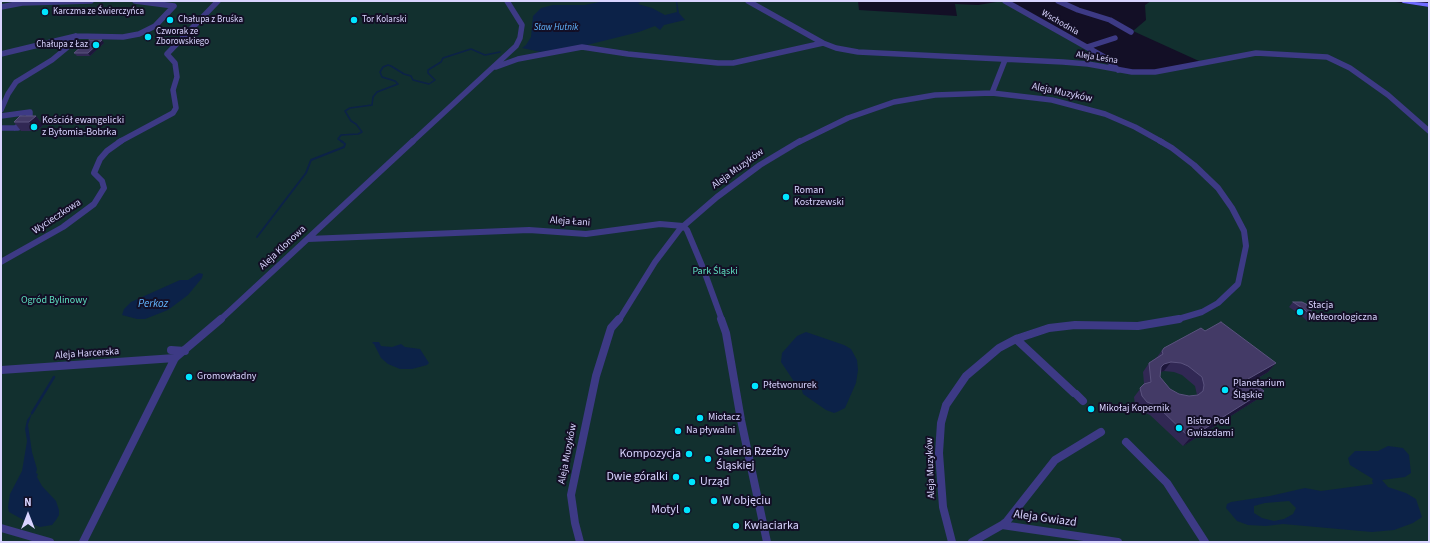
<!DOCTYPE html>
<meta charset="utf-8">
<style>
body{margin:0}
#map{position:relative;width:1430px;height:543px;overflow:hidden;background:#130f26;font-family:"Source Sans 3",sans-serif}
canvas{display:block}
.frame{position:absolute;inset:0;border:2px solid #d9d4ff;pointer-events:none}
.north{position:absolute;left:8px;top:495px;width:40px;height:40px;-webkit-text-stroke:3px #130f26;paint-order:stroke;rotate:0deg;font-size:11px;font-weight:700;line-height:16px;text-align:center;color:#d9d4ff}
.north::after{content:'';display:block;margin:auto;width:14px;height:18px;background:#d9d4ff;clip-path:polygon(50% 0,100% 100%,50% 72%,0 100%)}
</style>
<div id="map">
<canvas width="1430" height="543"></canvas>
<div class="frame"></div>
<div class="north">N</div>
</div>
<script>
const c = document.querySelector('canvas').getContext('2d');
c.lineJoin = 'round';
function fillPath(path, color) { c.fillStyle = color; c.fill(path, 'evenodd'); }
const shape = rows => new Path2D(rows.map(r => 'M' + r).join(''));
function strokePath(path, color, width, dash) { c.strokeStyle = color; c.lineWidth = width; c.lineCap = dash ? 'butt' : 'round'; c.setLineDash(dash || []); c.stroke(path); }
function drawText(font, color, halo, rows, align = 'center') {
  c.font = font + ' "Source Sans 3",sans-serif'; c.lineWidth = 4; c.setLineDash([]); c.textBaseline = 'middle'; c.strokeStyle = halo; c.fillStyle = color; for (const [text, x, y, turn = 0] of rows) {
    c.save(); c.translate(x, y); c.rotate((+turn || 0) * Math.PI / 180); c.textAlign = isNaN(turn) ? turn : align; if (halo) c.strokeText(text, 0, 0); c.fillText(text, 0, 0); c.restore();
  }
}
const green = shape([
 [1,1,858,1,859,10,957,16,955,4,978,5,1003,1,1104,58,1114,68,1157,72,1199,61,1133,31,1146,20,1145,5,1151,1,1389,1,1429,7,1429,542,1,542]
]);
const water = shape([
 [604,1,641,1,638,4,652,8,665,15,677,12,676,1,677,1,679,13,685,20,664,25,660,30,655,26,639,32,587,45,541,52,522,48,526,45,531,37,533,16,541,8,553,5,585,5],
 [199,273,203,274,202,278,188,295,168,310,145,319,137,319,122,315,124,309,131,302,180,280,188,280],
 [806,332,844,345,851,349,857,360,858,370,856,383,845,408,837,412,834,413,826,410,803,394,801,387,795,383,781,362,782,353,797,336],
 [373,342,379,342,381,346,392,347,401,344,405,347,420,349,429,363,427,365,412,369,400,369,388,364,381,358,374,344,372,343],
 [32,413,28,425,32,452,37,469,36,473,38,474,37,477,42,486,56,501,59,510,59,515,56,520,52,525,40,527,29,523,9,512,8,507,10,494,22,471,27,441,25,429,27,420],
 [1388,446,1403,448,1409,455,1411,473,1405,477,1382,480,1388,487,1406,493,1416,499,1422,517,1413,523,1394,530,1372,532,1283,524,1266,526,1248,525,1237,521,1226,508,1227,504,1231,502,1270,496,1305,488,1321,491,1373,484,1372,481,1373,479,1350,465,1348,458,1355,451,1378,451],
 [1289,501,1296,508,1293,514,1284,519,1274,521,1262,518,1254,513,1254,506,1265,503]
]);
const streamFar2 = shape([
 [343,142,338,139,341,135,358,134,362,132,356,124,351,121,345,111,350,108,372,105,373,97,377,92,398,84,395,81,382,77,380,72,383,67,388,65,391,66,404,74,411,76,413,80,429,84,435,80,428,73,428,70,441,62,443,58,471,49,485,55,500,52]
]);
const streamFar1 = shape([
 [257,237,306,173,311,160,344,147,345,144,341,141]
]);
const stream = shape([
 [32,413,54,377]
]);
const streetFar2 = shape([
 [748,1,823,43,836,48,858,52,1063,62,1088,64,1132,72,1155,72,1256,53,1327,57,1350,68,1388,95,1429,131],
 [1005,1,1106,58,1118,70],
 [1058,1,1078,10,1110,20,1131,32],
 [1,7,22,3,91,1],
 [1087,47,1115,38],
 [1,54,76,36,123,37,139,34,155,26,174,6,135,1],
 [496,67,518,59,582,47,628,54,718,63,733,63,823,43],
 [992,93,1005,60],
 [1,110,8,94,16,82,52,60,69,46,76,36],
 [1,116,30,112,30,115,23,123,15,128],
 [1,128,18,128],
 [119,142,173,113,176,108,173,90,177,77,175,63,167,54,218,1],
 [412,142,516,46,520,38,522,25,507,1],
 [799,142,848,118,894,102,935,95,992,93,1052,100,1105,114,1135,127,1162,142]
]);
const streetFar1 = shape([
 [1160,141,1172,148,1194,165,1218,188,1232,208,1244,231,1246,246,1238,284,1218,303,1202,312,1175,320],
 [308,239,529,230,586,234,660,224,683,226,687,230,703,268,722,320],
 [1,262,63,227,94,204,104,188,102,181,94,173,100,159,107,151,121,141],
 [220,320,413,141],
 [619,320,655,262,680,229,717,197,760,165,800,141]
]);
const street = shape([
 [721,319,726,333,741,420,767,542],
 [1016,339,1074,393],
 [171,350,185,351],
 [1,370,175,358],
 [1076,394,1083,401],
 [1126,442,1167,483,1205,542],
 [1002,525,1007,521,1055,460,1101,432],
 [1,528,50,542],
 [83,542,175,358,221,319],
 [580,542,575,523,571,495,596,376,611,328,619,319],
 [952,542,943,507,939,453,941,423,946,405,966,376,999,348,1016,339,1049,328,1075,325,1138,326,1179,319],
 [972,542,1002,525,1118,542]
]);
const secondary = shape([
 [1400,1,1429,3,1429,7,1403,3,1400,1]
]);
const wall = shape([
 [104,43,90,56,77,56,74,53],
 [36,116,43,125,37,131,21,131,14,122],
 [1293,302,1302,302,1311,316,1307,321,1301,315,1289,307],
 [1205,331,1276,363,1268,372,1252,382,1264,391,1256,400,1183,446,1150,415,1141,411,1135,405,1134,397,1144,384,1143,372,1149,363,1157,357,1164,348],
 [1164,371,1174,372,1182,375,1195,386,1197,395,1189,396,1179,394,1170,389,1160,377,1160,372]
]);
const shadedWall = shape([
 [102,40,104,43,90,56,88,53],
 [36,116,43,125,37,131,29,122],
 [1171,362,1164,371,1157,373,1161,367,1164,364],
 [1276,363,1268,372,1241,388,1248,379],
 [1264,391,1256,400,1183,446,1190,438]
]);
const building = shape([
 [89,40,102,40,88,53,74,53,89,40],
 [20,116,36,116,29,122,14,122,20,116],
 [1293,302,1302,302,1308,305,1311,309,1311,316,1305,310,1293,302],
 [1221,322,1276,363,1248,379,1264,391,1190,438,1157,406,1147,402,1142,396,1140,388,1144,384,1151,382,1149,363,1163,354,1162,351,1164,348,1201,328,1205,331,1221,322],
 [1171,362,1181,363,1188,366,1202,377,1204,385,1203,391,1198,395,1189,396,1179,394,1170,389,1160,377,1161,367,1164,364,1171,362]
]);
const markers = [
 [45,12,4,"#00e5ff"],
 [170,20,4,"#00e5ff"],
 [354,20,4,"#00e5ff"],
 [148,37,4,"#00e5ff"],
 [96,45,4,"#00e5ff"],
 [34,127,4,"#00e5ff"],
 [786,197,4,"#00e5ff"],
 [1300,312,4,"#00e5ff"],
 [189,377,4,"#00e5ff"],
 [755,386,4,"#00e5ff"],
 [1225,390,4,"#00e5ff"],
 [1091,409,4,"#00e5ff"],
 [700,418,4,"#00e5ff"],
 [1179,428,4,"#00e5ff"],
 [678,431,4,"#00e5ff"],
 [689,454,4,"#00e5ff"],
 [708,459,4,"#00e5ff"],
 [676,477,4,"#00e5ff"],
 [692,482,4,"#00e5ff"],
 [714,501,4,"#00e5ff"],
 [687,510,4,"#00e5ff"],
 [736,526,4,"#00e5ff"]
];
const farPoinames = [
 ["Karczma ze Świerczyńca",53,12],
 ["Chałupa z Bruśka",178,20],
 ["Tor Kolarski",362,20],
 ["Czworak ze",156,32],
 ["Zborowskiego",156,42],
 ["Chałupa z Łaz",88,45,"right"]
];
const farStreetnames = [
 ["Wschodnia",1060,23,30],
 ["Aleja Leśna",1097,58,9]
];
const farWaternames = [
 ["Staw Hutnik",556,28]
];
const streetNames = [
 ["Aleja Muzyków",1062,93,12],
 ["Aleja Muzyków",738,169,-36],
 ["Wycieczkowa",57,217,-33],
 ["Aleja Łani",570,222,4],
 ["Aleja Klonowa",283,248,-43],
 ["Aleja Harcerska",87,354,-4],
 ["Aleja Muzyków",568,454,-79],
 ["Aleja Muzyków",931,468,-92]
];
const poiNames = [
 ["Kościół ewangelicki",42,121],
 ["z Bytomia-Bobrka",42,133],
 ["Roman",794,191],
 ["Kostrzewski",794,203],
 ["Stacja",1308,306],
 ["Meteorologiczna",1308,318],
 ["Gromowładny",197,377],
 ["Planetarium",1233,384],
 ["Śląskie",1233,396],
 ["Płetwonurek",763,386],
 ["Mikołaj Kopernik",1099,409],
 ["Miotacz",708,418],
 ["Bistro Pod",1187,422],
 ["Gwiazdami",1187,434],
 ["Na pływalni",686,431]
];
const parkNames = [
 ["Park Śląski",715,272],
 ["Ogród Bylinowy",54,301]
];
const waterNames = [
 ["Perkoz",153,305]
];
const nearPoinames = [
 ["Galeria Rzeźby",716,452],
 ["Śląskiej",716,466],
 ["Kompozycja",681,454,"right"],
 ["Dwie góralki",668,477,"right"],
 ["Urząd",700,482],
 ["W objęciu",722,501],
 ["Motyl",679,510,"right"],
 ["Kwiaciarka",744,526]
];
const nearStreetnames = [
 ["Aleja Gwiazd",1045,519,8]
];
fillPath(green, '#12302f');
fillPath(water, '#0c2248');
strokePath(streamFar2, '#0c2248', 1.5);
strokePath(streamFar1, '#0c2248', 2);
strokePath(stream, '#0c2248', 2.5);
strokePath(streetFar2, '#3d3a85', 5.5);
strokePath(streetFar1, '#3d3a85', 6);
strokePath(street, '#3d3a85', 8);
fillPath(secondary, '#6f6bff');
fillPath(wall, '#312854');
fillPath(shadedWall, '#1d163a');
fillPath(building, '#433a66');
strokePath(building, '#5a527e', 1);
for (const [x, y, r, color] of markers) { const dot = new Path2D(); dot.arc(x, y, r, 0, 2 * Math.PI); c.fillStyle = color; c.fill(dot); strokePath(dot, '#130f26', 1.5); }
drawText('9px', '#d9d4ff', '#130f26', farPoinames, 'left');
drawText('9px', '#d9d4ff', '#130f26', farStreetnames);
drawText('italic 9px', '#62b6ff', '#130f26', farWaternames);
drawText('10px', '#d9d4ff', '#130f26', streetNames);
drawText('10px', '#d9d4ff', '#130f26', poiNames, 'left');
drawText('10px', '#5fe0c0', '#130f26', parkNames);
drawText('italic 11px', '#62b6ff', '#130f26', waterNames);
drawText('12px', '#d9d4ff', '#130f26', nearPoinames, 'left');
drawText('12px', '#d9d4ff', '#130f26', nearStreetnames);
</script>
